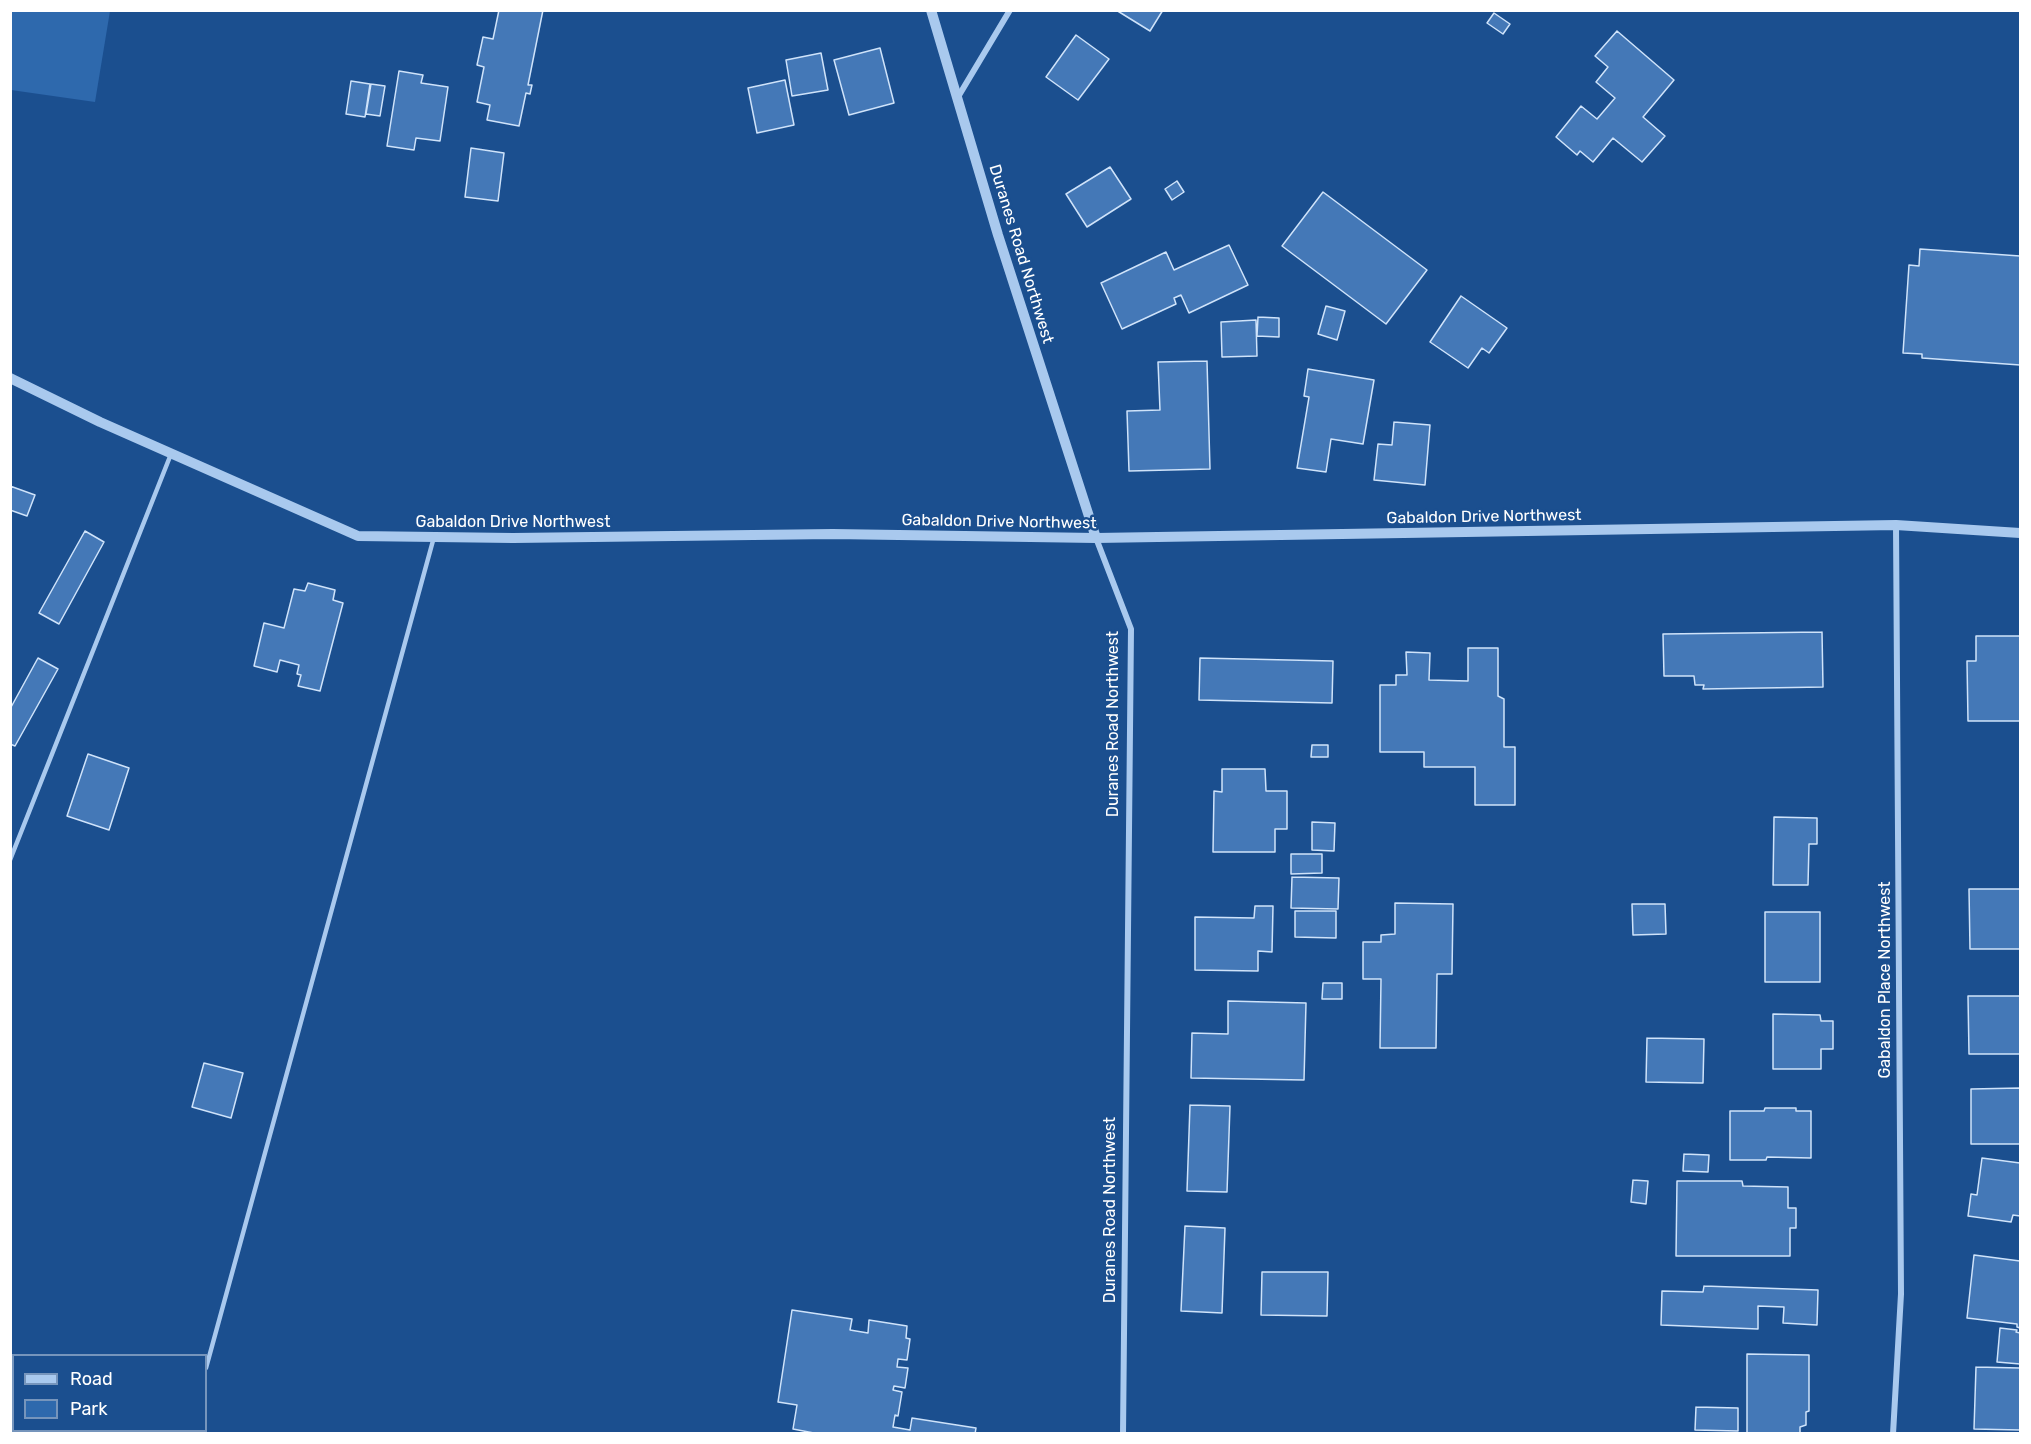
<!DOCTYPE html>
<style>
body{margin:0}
#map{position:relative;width:2031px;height:1444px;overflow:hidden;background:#1b4f8f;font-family:Rubik,sans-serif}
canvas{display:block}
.frame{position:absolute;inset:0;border:12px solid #fff;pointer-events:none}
.legend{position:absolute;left:12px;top:1354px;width:195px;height:78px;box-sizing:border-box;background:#1b4f8f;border:2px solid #7695bc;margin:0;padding:8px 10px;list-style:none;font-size:18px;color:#fff}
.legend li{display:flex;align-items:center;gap:12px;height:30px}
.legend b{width:30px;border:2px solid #7695bc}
</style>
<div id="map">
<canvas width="2031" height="1444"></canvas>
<div class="frame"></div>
<ul class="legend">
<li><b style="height:8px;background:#a9c9ee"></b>Road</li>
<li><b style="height:16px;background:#2e69ad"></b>Park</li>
</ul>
</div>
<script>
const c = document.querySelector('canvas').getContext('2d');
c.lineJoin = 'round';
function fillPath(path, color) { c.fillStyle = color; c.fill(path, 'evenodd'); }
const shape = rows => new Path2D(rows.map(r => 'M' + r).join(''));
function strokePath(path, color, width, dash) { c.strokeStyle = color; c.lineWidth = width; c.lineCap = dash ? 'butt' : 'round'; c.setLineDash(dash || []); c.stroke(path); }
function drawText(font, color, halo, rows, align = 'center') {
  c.font = font + ' Rubik,sans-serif'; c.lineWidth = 5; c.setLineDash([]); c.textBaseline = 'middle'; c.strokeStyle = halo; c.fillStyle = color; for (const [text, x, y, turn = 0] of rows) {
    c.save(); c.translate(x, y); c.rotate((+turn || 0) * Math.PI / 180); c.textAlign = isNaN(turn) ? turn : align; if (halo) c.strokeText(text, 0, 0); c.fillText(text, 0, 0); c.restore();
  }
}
const green = shape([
 [11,10,110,11,95,102,11,90]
]);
const building = shape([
 [499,10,543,10,528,85,532,85,530,94,526,93,519,126,487,120,490,105,477,102,484,67,477,65,483,37,493,39,499,10],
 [1116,10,1163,10,1150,31,1116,10],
 [1494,13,1510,24,1503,34,1487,23,1494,13],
 [1617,31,1674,80,1643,117,1665,136,1642,162,1613,138,1593,162,1580,151,1577,155,1556,137,1581,106,1597,119,1615,98,1596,82,1608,67,1595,56,1617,31],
 [1076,35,1109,59,1078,100,1046,77,1076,35],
 [880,48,894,103,849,115,834,60,880,48],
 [821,53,828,90,792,96,786,60,821,53],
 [399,71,423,75,421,83,448,87,440,141,416,138,414,150,387,146,399,71],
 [785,80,794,125,757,133,748,88,785,80],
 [351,81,370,84,365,117,346,114,351,81],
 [371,84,385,86,380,116,366,114,371,84],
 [471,148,504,153,498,201,465,197,471,148],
 [1110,167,1131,199,1087,227,1066,194,1110,167],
 [1177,181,1184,192,1172,200,1165,189,1177,181],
 [1323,192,1427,270,1386,324,1282,246,1323,192],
 [1229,245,1248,285,1189,313,1181,295,1174,298,1176,304,1122,329,1101,283,1166,252,1174,270,1229,245],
 [1920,249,2020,256,2020,365,1922,358,1922,354,1903,353,1909,265,1919,266,1920,249],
 [1461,296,1507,328,1489,353,1482,348,1468,368,1430,342,1461,296],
 [1326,306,1345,311,1337,340,1318,334,1326,306],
 [1258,317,1279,318,1279,337,1257,336,1258,317],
 [1256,320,1257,356,1222,357,1221,322,1256,320],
 [1207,361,1210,469,1129,471,1127,411,1160,410,1158,362,1207,361],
 [1308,369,1374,380,1363,444,1331,439,1326,472,1297,468,1309,397,1304,396,1308,369],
 [1394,422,1430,425,1425,485,1374,480,1378,444,1392,445,1394,422],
 [10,486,35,495,27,516,10,510,10,486],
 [85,531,104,542,59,624,39,613,85,531],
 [308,583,335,590,333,600,343,603,320,691,298,686,301,675,297,674,299,665,280,660,277,672,254,666,264,623,284,628,294,589,305,591,308,583],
 [1822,632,1823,687,1703,689,1704,685,1695,685,1694,676,1664,676,1663,634,1822,632],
 [1976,636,2020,636,2020,721,1968,721,1967,661,1976,661,1976,636],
 [1468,648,1498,648,1498,696,1504,699,1504,747,1515,747,1515,805,1475,805,1475,767,1424,767,1424,752,1380,752,1380,685,1396,685,1396,675,1407,675,1406,652,1430,653,1429,680,1468,681,1468,648],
 [38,658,58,669,15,746,10,744,10,709,38,658],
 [1200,658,1333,661,1332,703,1199,700,1200,658],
 [1312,745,1328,745,1328,757,1311,757,1312,745],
 [88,754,129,768,109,830,67,816,88,754],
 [1222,769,1265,769,1266,791,1287,791,1287,829,1275,829,1275,852,1213,852,1214,791,1222,792,1222,769],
 [1774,817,1817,818,1817,844,1809,844,1808,885,1773,885,1774,817],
 [1312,822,1335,823,1334,851,1312,850,1312,822],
 [1291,854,1322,854,1322,873,1291,874,1291,854],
 [1292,877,1339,878,1338,909,1291,908,1292,877],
 [1969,889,2020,889,2020,949,1970,949,1969,889],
 [1395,903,1453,904,1452,974,1437,974,1436,1048,1380,1048,1381,979,1363,979,1363,942,1381,942,1381,935,1395,934,1395,903],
 [1632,904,1665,904,1666,934,1633,935,1632,904],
 [1255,906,1273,906,1272,952,1258,951,1258,971,1195,970,1195,917,1254,918,1255,906],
 [1295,911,1336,911,1336,938,1295,937,1295,911],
 [1765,912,1820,912,1820,982,1765,982,1765,912],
 [1323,983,1342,983,1342,999,1322,999,1323,983],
 [1968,996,2020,996,2020,1054,1969,1054,1968,996],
 [1228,1001,1306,1003,1304,1080,1191,1078,1192,1033,1228,1034,1228,1001],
 [1773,1014,1820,1015,1821,1021,1833,1021,1833,1049,1821,1049,1821,1069,1773,1069,1773,1014],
 [1647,1038,1704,1039,1703,1083,1646,1082,1647,1038],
 [204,1063,243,1073,231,1118,192,1107,204,1063],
 [2020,1088,2020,1144,1971,1144,1971,1089,2020,1088],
 [1190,1105,1230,1106,1227,1192,1187,1191,1190,1105],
 [1765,1108,1796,1108,1796,1111,1811,1111,1811,1158,1767,1157,1766,1160,1730,1160,1730,1111,1764,1111,1765,1108],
 [1684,1154,1709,1155,1708,1172,1683,1171,1684,1154],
 [1982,1158,2020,1163,2020,1216,2013,1215,2011,1222,1968,1216,1971,1194,1977,1195,1982,1158],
 [1633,1180,1648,1181,1646,1204,1631,1202,1633,1180],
 [1677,1181,1742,1181,1743,1186,1788,1187,1788,1208,1796,1208,1796,1228,1790,1228,1790,1256,1676,1256,1677,1181],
 [1185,1226,1225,1228,1222,1313,1181,1311,1185,1226],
 [1974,1255,2020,1261,2020,1328,2017,1327,2017,1324,1967,1318,1974,1255],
 [1262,1272,1328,1272,1327,1316,1261,1315,1262,1272],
 [1704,1286,1818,1290,1817,1325,1783,1323,1784,1307,1758,1306,1758,1329,1661,1325,1662,1291,1703,1292,1704,1286],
 [792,1310,852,1319,850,1330,868,1333,869,1320,907,1326,906,1338,910,1339,907,1360,898,1359,897,1367,908,1368,905,1388,894,1386,893,1390,902,1392,898,1416,895,1415,893,1427,910,1430,912,1418,976,1428,975,1434,819,1434,793,1429,797,1405,778,1402,792,1310],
 [2000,1328,2017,1330,2016,1332,2020,1333,2020,1364,1997,1362,2000,1328],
 [1747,1354,1809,1355,1809,1411,1806,1412,1806,1425,1800,1427,1800,1434,1747,1434,1747,1354],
 [1976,1367,2020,1368,2020,1430,1974,1429,1976,1367],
 [1696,1407,1738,1408,1738,1431,1695,1430,1696,1407]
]);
const service = shape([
 [10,860,171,454],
 [206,1368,434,537],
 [187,1434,188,1430]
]);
const minor = shape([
 [958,97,1010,10],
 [1096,538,1131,629,1123,1434],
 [1893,1434,1901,1294,1896,525]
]);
const tertiary = shape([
 [931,10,998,235,1096,538],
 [10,378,100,422,358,536,513,538,833,534,1096,538,1896,525,2020,533]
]);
const streetNames = [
 ["Duranes Road Northwest",1021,254,73],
 ["Gabaldon Drive Northwest",1484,517,-1],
 ["Gabaldon Drive Northwest",513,522],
 ["Gabaldon Drive Northwest",999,522,1],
 ["Duranes Road Northwest",1113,724,-90],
 ["Gabaldon Place Northwest",1885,980,-90],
 ["Duranes Road Northwest",1110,1210,-90]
];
fillPath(green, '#2e69ad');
fillPath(building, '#4478b7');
strokePath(building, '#cfe3fa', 1.5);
strokePath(service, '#a9c9ee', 4.5);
strokePath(minor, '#a9c9ee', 6);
strokePath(tertiary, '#a9c9ee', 10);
drawText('16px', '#fff', '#1b4f8f', streetNames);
</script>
